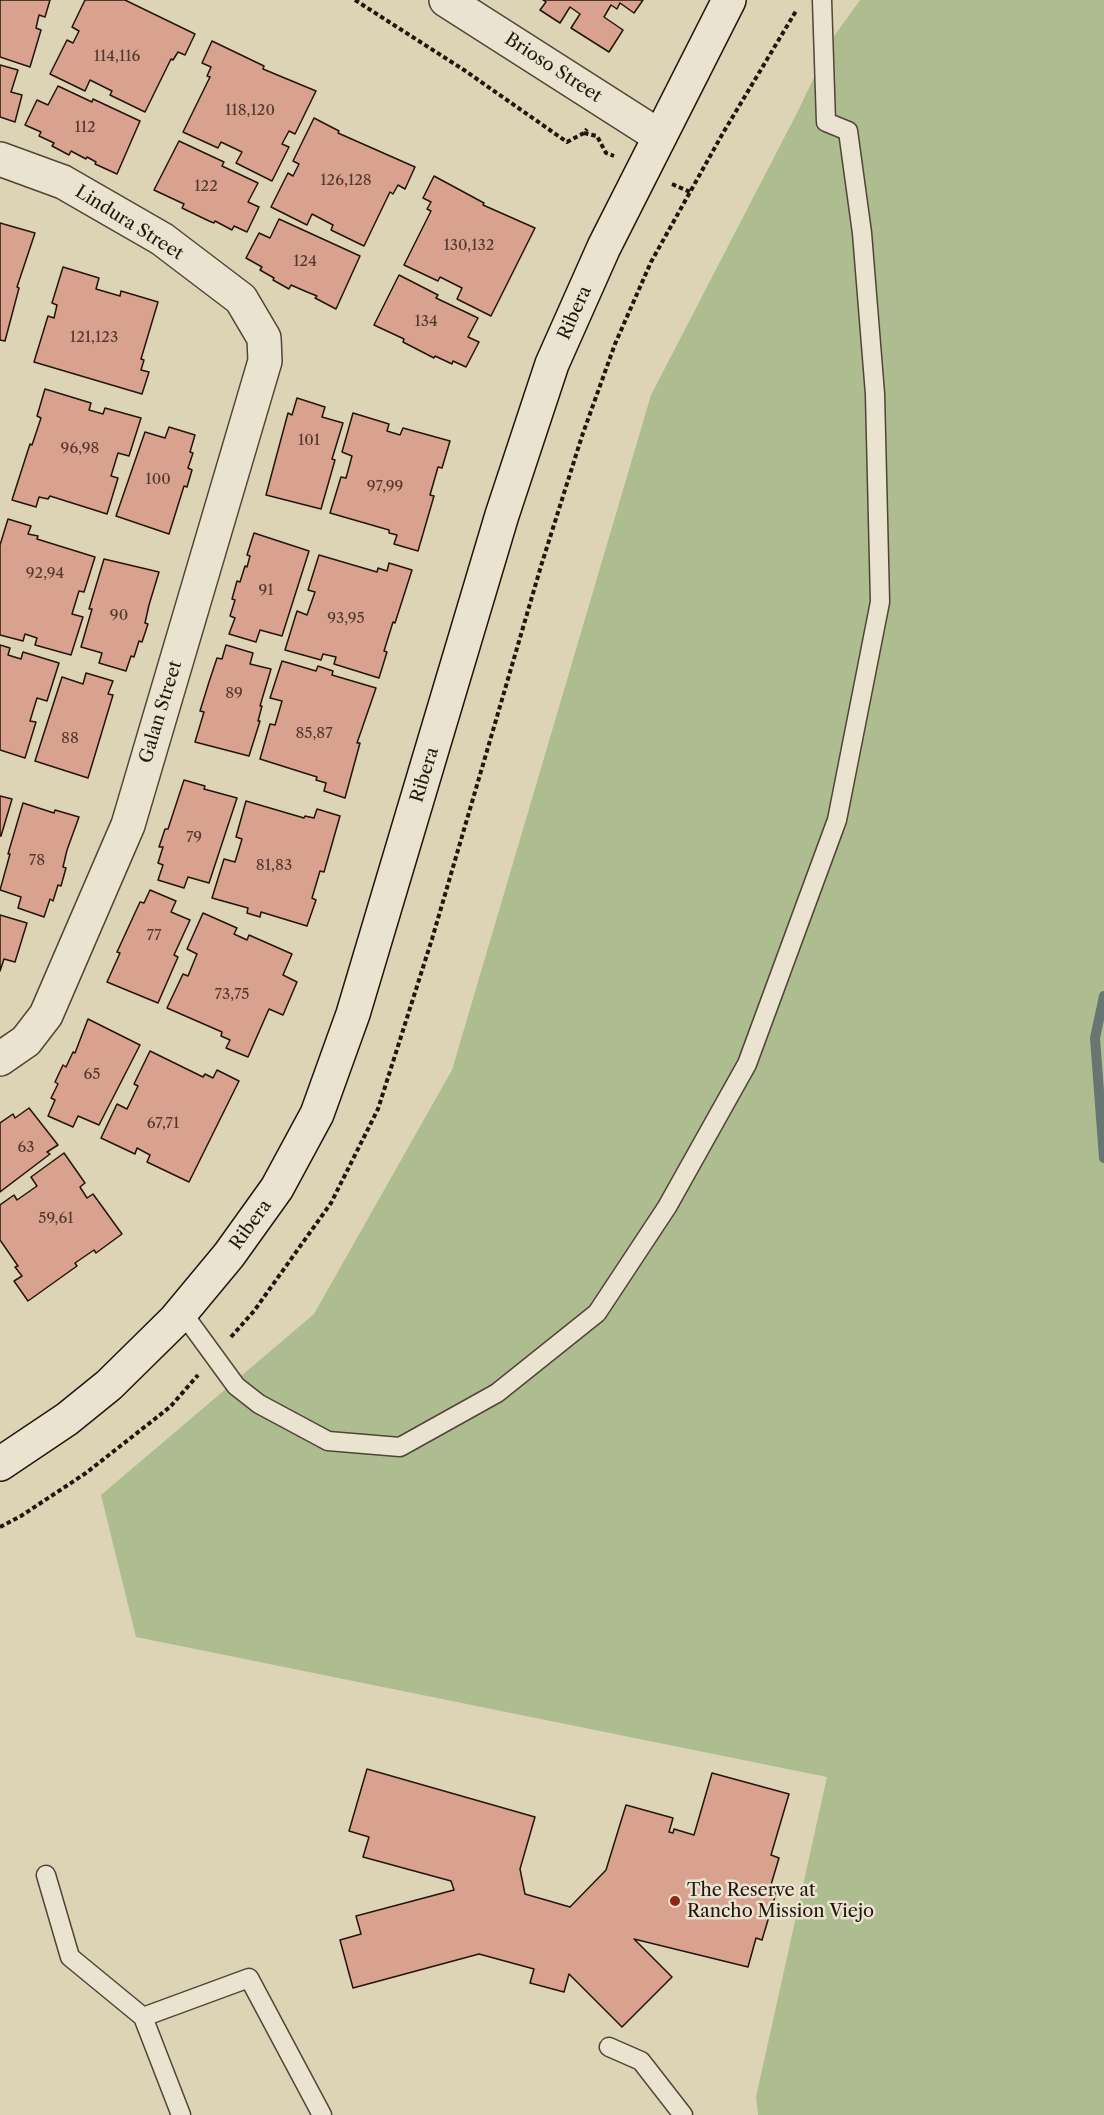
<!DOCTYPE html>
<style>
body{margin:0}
canvas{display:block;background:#ddd4b5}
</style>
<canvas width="1104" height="2115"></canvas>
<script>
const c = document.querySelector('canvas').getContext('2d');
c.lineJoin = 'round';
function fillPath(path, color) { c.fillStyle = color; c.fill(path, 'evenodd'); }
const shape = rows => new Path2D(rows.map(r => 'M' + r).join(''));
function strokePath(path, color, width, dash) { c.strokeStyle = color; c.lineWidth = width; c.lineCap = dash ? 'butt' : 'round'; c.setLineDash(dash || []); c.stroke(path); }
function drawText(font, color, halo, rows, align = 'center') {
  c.font = font + ' "Libre Caslon Text",serif'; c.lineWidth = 5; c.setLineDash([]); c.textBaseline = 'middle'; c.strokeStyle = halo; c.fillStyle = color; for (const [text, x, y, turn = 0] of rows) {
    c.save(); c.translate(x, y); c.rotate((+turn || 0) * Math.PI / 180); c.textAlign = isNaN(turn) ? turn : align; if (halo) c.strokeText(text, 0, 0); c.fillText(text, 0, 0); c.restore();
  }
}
const green = shape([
 [860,0,1104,0,1104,2115,758,2115,756,2097,827,1777,136,1637,101,1495,314,1314,452,1070,651,395,799,109,832,39]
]);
const stream = shape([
 [1104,996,1095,1038,1104,1158]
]);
const building = shape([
 [0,0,50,0,45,17,39,15,36,28,41,30,30,67,0,57,0,0],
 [85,0,125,0,195,34,185,55,178,52,173,60,171,59,145,112,110,95,112,91,90,80,85,91,50,74,67,40,73,43,79,31,72,27,85,0],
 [543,0,643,0,634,13,620,3,617,9,611,5,604,17,623,30,609,52,571,28,580,14,570,7,560,23,540,10,546,2,543,0],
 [212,41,264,66,263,69,316,91,295,134,289,131,282,144,289,147,272,181,236,163,242,152,221,142,218,148,183,132,210,77,207,76,211,67,202,63,212,41],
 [0,65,18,70,11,92,22,95,15,122,0,117,0,65],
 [58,86,92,102,93,99,140,121,117,174,95,164,96,162,87,157,86,159,71,151,69,155,52,146,54,143,39,136,41,132,25,125,37,100,48,105,58,86],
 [314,118,339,131,338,133,415,167,405,189,398,185,393,194,390,192,364,246,331,230,333,225,312,214,307,225,271,207,288,173,293,176,299,164,293,161,314,118],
 [179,141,224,162,222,166,258,183,248,202,259,207,247,232,234,226,232,230,215,221,214,223,209,221,182,208,184,204,154,190,179,141],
 [434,176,484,203,483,205,535,228,491,316,457,299,462,288,440,277,438,281,404,265,431,211,427,209,431,202,423,198,434,176],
 [279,219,360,256,336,309,315,298,317,296,307,292,291,285,289,289,273,280,274,278,260,270,262,267,246,258,259,233,270,238,279,219],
 [0,223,35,233,17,287,19,288,5,341,0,340,0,223],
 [63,267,99,278,96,289,120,296,121,291,158,302,141,359,144,360,141,370,149,372,142,394,34,362,48,316,54,318,57,305,52,303,63,267],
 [399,275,438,295,436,298,478,318,468,337,479,342,466,367,453,361,452,364,435,356,434,358,403,342,404,339,374,325,399,275],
 [45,389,91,403,89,410,103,414,105,408,141,418,129,456,118,453,111,476,118,478,107,514,50,496,48,499,39,497,36,507,12,500,30,444,32,445,41,418,37,416,45,389],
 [297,398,325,407,322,417,343,423,332,459,335,460,321,509,266,495,288,413,292,415,297,398],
 [353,413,389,424,387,431,400,435,403,428,450,441,442,468,438,467,430,495,434,496,418,551,394,544,397,535,389,533,389,530,330,513,341,477,346,478,352,456,342,452,353,413],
 [169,427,195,435,190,452,193,453,188,468,192,470,187,487,184,486,169,534,116,516,145,432,165,438,169,427],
 [8,519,31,526,28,534,38,536,37,539,95,557,84,592,79,591,72,614,83,617,71,655,35,645,37,638,25,634,23,641,0,635,0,545,8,519],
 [254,533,309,551,282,636,260,630,256,642,229,634,235,618,230,616,235,600,232,599,237,581,240,582,245,566,247,567,250,556,247,555,254,533],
 [319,555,377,572,378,568,387,571,389,563,412,570,395,623,393,622,384,651,387,652,379,678,334,664,336,657,323,654,321,660,285,650,297,611,307,615,315,592,308,590,319,555],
 [104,559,159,572,149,605,145,623,148,624,142,642,139,641,134,657,131,656,126,671,99,663,102,653,81,647,92,609,89,609,104,559],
 [0,645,10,648,8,655,21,659,23,652,59,663,47,701,37,698,30,721,36,722,25,758,0,750,0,645],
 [226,645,253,653,250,664,271,669,260,706,262,706,258,721,260,721,249,756,195,742,204,712,200,711,209,682,217,658,222,659,226,645],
 [282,661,316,671,318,666,333,671,332,675,376,688,357,743,360,743,345,798,324,791,326,783,316,780,317,777,260,759,270,724,275,725,282,701,270,698,282,661],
 [86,673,113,681,108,694,113,695,88,778,35,761,62,677,83,684,86,673],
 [184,780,205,786,204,789,237,798,209,883,188,877,184,888,158,880,163,865,158,863,163,847,159,847,165,829,168,829,184,780],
 [0,796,12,799,1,836,0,836,0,796],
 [246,801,304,818,305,816,314,818,317,809,340,816,324,872,320,871,312,898,316,900,307,926,261,912,260,917,247,913,248,908,212,898,224,859,235,862,242,839,236,837,246,801],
 [23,803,54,813,55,810,79,817,67,850,63,867,66,868,61,886,58,885,53,901,50,899,44,917,18,908,21,897,0,890,10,854,8,854,23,803],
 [150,890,176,901,171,912,190,920,174,955,178,957,158,1003,107,982,120,953,117,952,140,902,144,903,150,890],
 [203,913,237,928,234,934,247,940,249,935,292,954,283,975,297,982,283,1015,269,1009,248,1057,226,1048,230,1040,221,1036,222,1032,167,1008,183,974,188,976,197,954,187,949,203,913],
 [0,915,27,923,15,962,4,959,0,971,0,915],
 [88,1019,140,1045,99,1125,78,1116,73,1127,48,1116,55,1100,51,1098,58,1084,55,1082,63,1065,66,1067,73,1052,75,1053,88,1019],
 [150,1051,203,1077,205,1074,213,1078,217,1070,239,1081,189,1182,147,1162,150,1155,137,1148,135,1154,101,1138,117,1104,127,1109,138,1086,134,1084,150,1051],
 [29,1108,58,1145,47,1152,50,1154,0,1192,0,1123,13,1114,15,1118,29,1108],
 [64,1153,85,1183,80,1187,87,1198,93,1194,122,1234,96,1253,94,1250,75,1263,77,1266,28,1301,14,1281,22,1276,15,1267,18,1266,0,1240,0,1205,14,1195,17,1200,37,1186,31,1177,64,1153],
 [367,1769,535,1817,520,1869,525,1894,570,1907,606,1870,626,1805,673,1818,669,1832,673,1833,674,1829,694,1835,712,1773,789,1794,771,1855,779,1858,770,1888,777,1890,762,1940,756,1938,748,1967,634,1939,672,1977,622,2027,569,1974,564,1992,530,1983,534,1969,479,1954,353,1988,340,1940,361,1934,356,1916,454,1890,451,1881,363,1857,369,1837,349,1831,367,1769]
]);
const path = shape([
 [355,0,464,70,567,142,584,133,587,129],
 [584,133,597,136,606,153,614,156],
 [672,184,690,192],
 [231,1337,254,1311,331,1203,378,1109,432,939,541,566,582,436,615,344,651,262,723,133,796,11],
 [0,1527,21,1516,86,1473,170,1407,198,1375]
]);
const lane = shape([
 [182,1312,236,1386,259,1404,328,1441,400,1447,497,1393,597,1313,667,1207,747,1064,837,820,880,602,875,394,862,233,848,131,826,122,822,0],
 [46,1875,70,1957,143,2017,181,2115],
 [143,2017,249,1978,322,2115],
 [609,2047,641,2061,683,2115]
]);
const street = shape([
 [446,0,659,136],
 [0,159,63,182,162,239,241,299,264,338,265,361,128,825,46,1015,26,1041,0,1059]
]);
const secondary = shape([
 [0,1464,67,1419,109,1385,175,1320,229,1255,277,1188,317,1114,353,1014,502,515,552,364,604,247,729,0]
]);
const markers = [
 [675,1901,6,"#8f2418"]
];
const numberNames = [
 ["114,116",117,57],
 ["118,120",250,111],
 ["112",85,128],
 ["126,128",346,181],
 ["122",206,187],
 ["130,132",469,246],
 ["124",305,262],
 ["134",426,322],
 ["121,123",94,338],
 ["101",309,441],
 ["96,98",80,449],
 ["100",158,480],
 ["97,99",385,487],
 ["92,94",45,574],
 ["91",266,591],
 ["90",119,616],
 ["93,95",346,619],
 ["89",234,694],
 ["85,87",314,734],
 ["88",70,739],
 ["79",194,838],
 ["78",37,861],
 ["81,83",274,866],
 ["77",154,936],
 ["73,75",232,995],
 ["65",92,1075],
 ["67,71",163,1124],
 ["63",26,1148],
 ["59,61",56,1219]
];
const streetNames = [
 ["Brioso Street",553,68,33],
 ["Lindura Street",129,223,32],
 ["Ribera",575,313,-66],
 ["Galan Street",161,712,-73],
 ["Ribera",425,775,-73],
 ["Ribera",251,1225,-54]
];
const poiNames = [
 ["The Reserve at",687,1891],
 ["Rancho Mission Viejo",687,1912]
];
fillPath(green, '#adbd90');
strokePath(stream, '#677672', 10);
fillPath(building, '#d9a28e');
strokePath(building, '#23140d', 1.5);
strokePath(lane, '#524437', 21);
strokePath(street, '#524437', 36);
strokePath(secondary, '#23140d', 36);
strokePath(path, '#23140d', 4, [4.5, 3]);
strokePath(lane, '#e9e3cf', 18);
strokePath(street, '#e9e3cf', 33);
strokePath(secondary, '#e9e3cf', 33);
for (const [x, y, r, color] of markers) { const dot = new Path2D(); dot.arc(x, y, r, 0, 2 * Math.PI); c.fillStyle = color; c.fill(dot); strokePath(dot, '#e9e3cf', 2); }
drawText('15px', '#50382d', null, numberNames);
drawText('18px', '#23140d', '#e9e3cf', streetNames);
drawText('18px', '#23140d', '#e9e3cf', poiNames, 'left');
</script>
